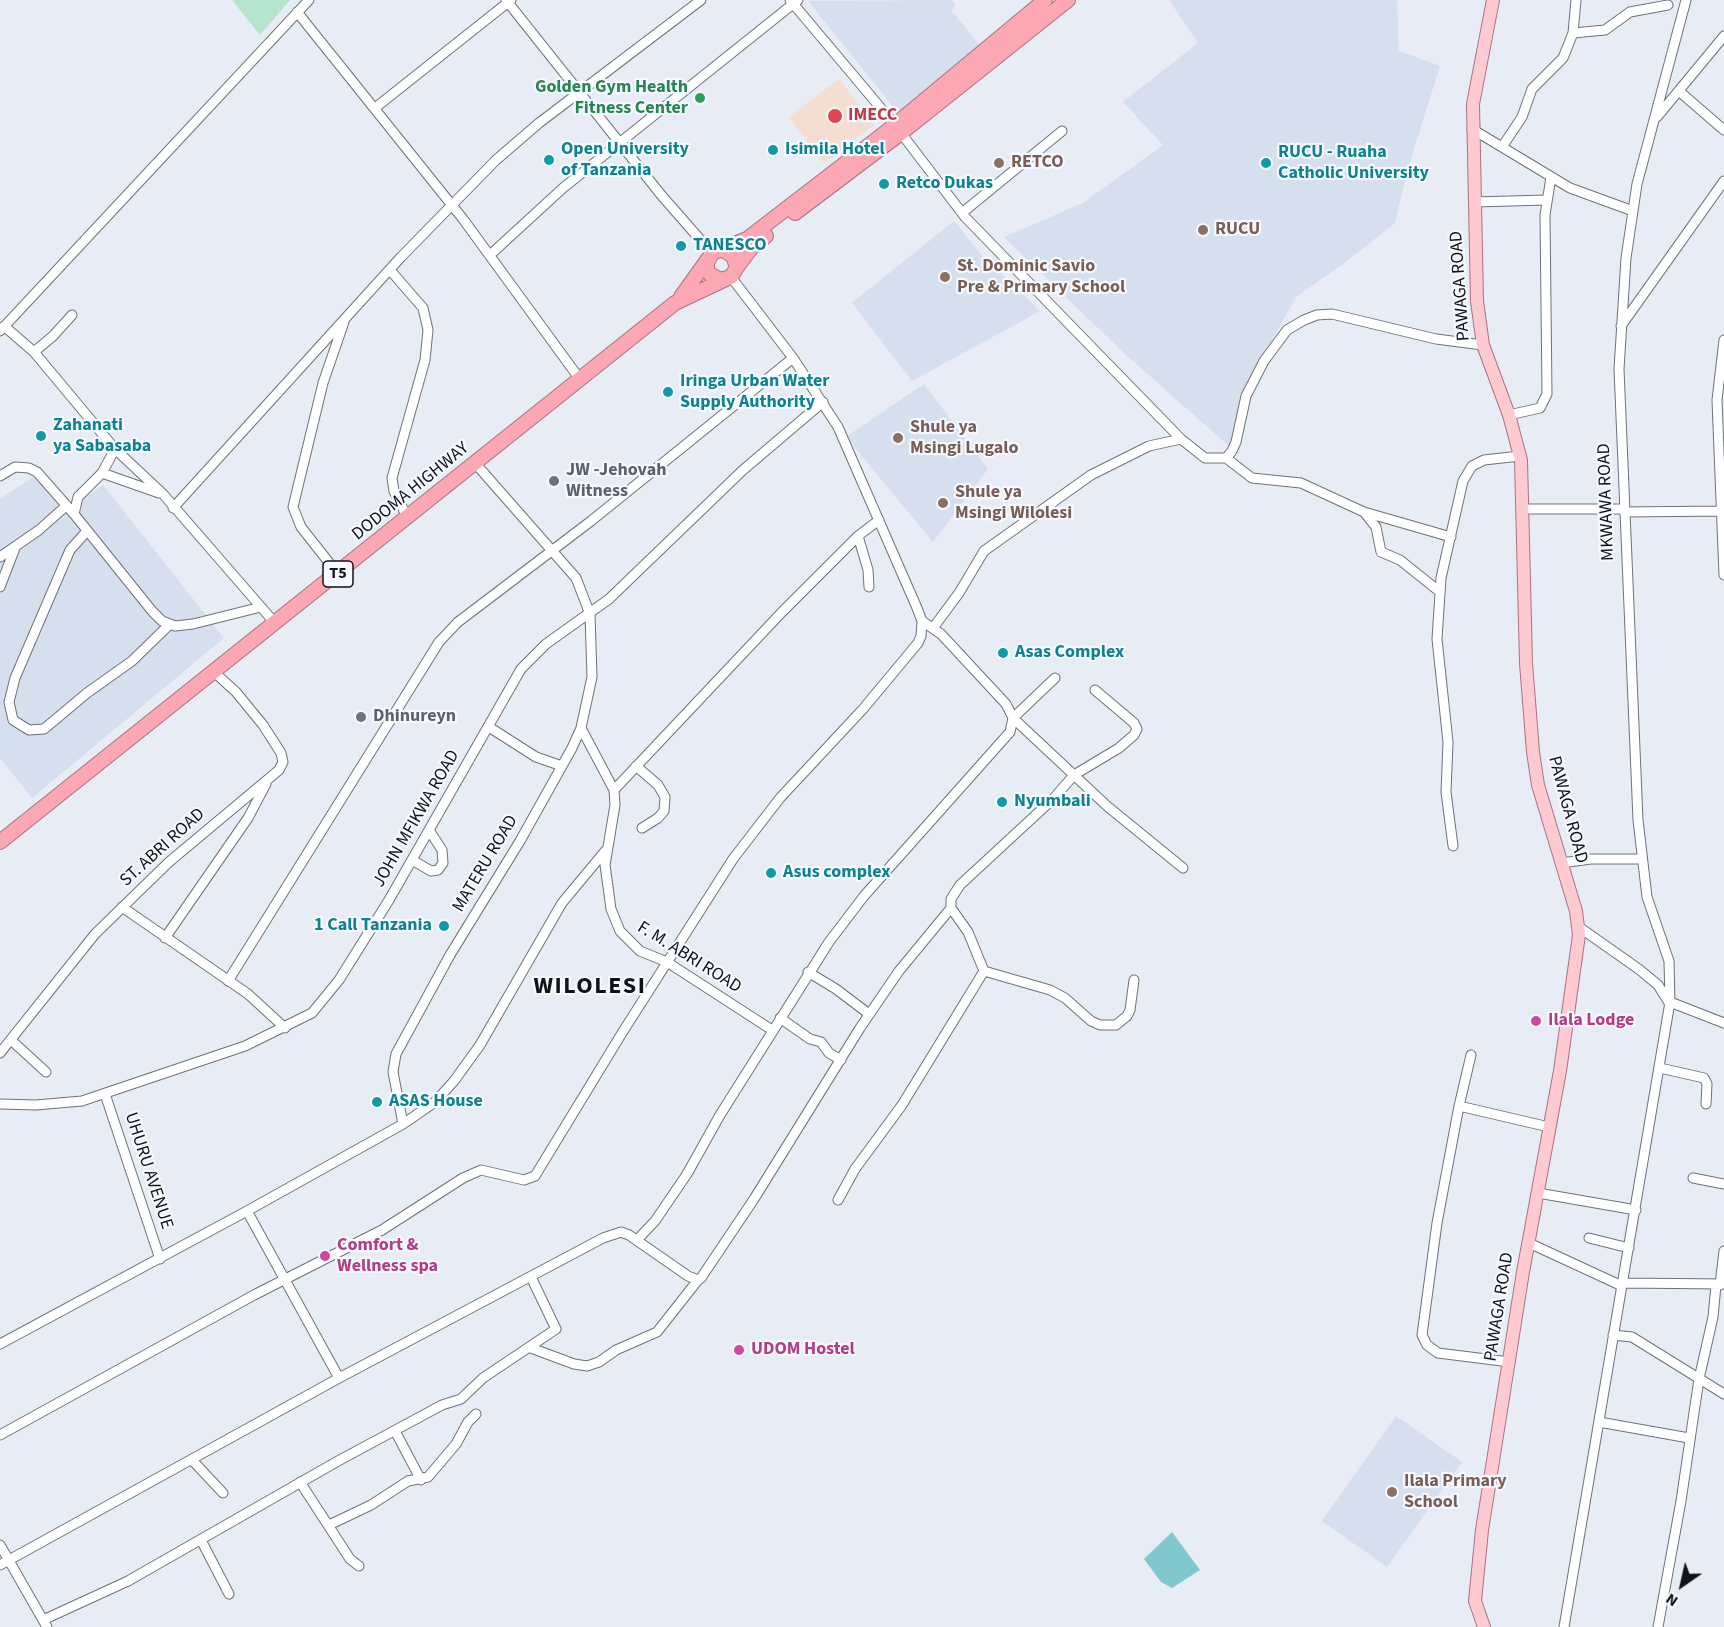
<!DOCTYPE html>
<style>
body{margin:0}
#map{position:relative;width:1724px;height:1627px;overflow:hidden;background:#e7ecf5;font-family:"Source Sans 3",sans-serif}
canvas{display:block}
.north{position:absolute;left:1652px;top:1555px;width:60px;height:60px;-webkit-text-stroke:4px #f6f9ff;paint-order:stroke;rotate:214deg;font-size:16px;font-weight:700;line-height:24px;text-align:center;color:#111316}
.north::after{content:'';display:block;margin:auto;width:21px;height:27px;background:#111316;clip-path:polygon(50% 0,100% 100%,50% 72%,0 100%)}
</style>
<div id="map">
<canvas width="1724" height="1627"></canvas>
<div class="north">N</div>
</div>
<script>
const c = document.querySelector('canvas').getContext('2d');
c.lineJoin = 'round';
function fillPath(path, color) { c.fillStyle = color; c.fill(path, 'evenodd'); }
const shape = rows => new Path2D(rows.map(r => 'M' + r).join(''));
function strokePath(path, color, width, dash) { c.strokeStyle = color; c.lineWidth = width; c.lineCap = dash ? 'butt' : 'round'; c.setLineDash(dash || []); c.stroke(path); }
function drawText(font, color, halo, rows, align = 'center') {
  c.font = font + ' "Source Sans 3",sans-serif'; c.lineWidth = 4.5; c.setLineDash([]); c.textBaseline = 'middle'; c.strokeStyle = halo; c.fillStyle = color; for (const [text, x, y, turn = 0] of rows) {
    c.save(); c.translate(x, y); c.rotate((+turn || 0) * Math.PI / 180); c.textAlign = isNaN(turn) ? turn : align; if (halo) c.strokeText(text, 0, 0); c.fillText(text, 0, 0); c.restore();
  }
}
const built = shape([
 [952,0,956,5,951,10,983,49,900,115,808,1],
 [1169,0,1397,0,1399,51,1440,66,1408,168,1395,223,1343,264,1296,297,1239,400,1234,444,1229,446,1126,355,1004,237,1083,203,1163,145,1123,102,1198,43],
 [954,221,979,252,1040,311,912,381,852,303],
 [924,384,988,469,933,542,846,437],
 [35,476,66,511,103,485,224,638,32,798,0,758,0,499],
 [1396,1416,1462,1462,1387,1567,1322,1521]
]);
const medical = shape([
 [839,79,874,125,824,163,789,117]
]);
const green = shape([
 [232,0,290,0,260,35]
]);
const water = shape([
 [1172,1532,1200,1570,1172,1588,1161,1582,1144,1559]
]);
const minor = shape([
 [506,0,662,196,712,253],
 [790,0,895,125],
 [297,12,463,219,579,378],
 [1573,33,1605,30,1630,12,1668,5],
 [1680,92,1724,130],
 [375,108,511,0],
 [1657,117,1724,36],
 [1472,129,1570,188,1633,211],
 [901,133,965,217,1181,439,1205,458,1226,458,1232,451,1236,442,1246,396,1264,361,1287,330,1304,320,1317,315,1332,314,1436,339,1483,345],
 [1502,147,1522,117,1532,89,1563,58,1573,33,1576,0],
 [1474,202,1547,200],
 [962,213,1062,131],
 [490,255,563,188,798,0],
 [390,270,423,308,428,330,425,360,392,478,394,491,407,517],
 [4,326,34,352,115,449,163,494,274,622],
 [1621,326,1724,181],
 [0,331,309,0],
 [1724,340,1717,400,1724,575],
 [34,352,53,336,72,315],
 [1509,415,1540,408,1547,394,1545,215,1551,177],
 [115,449,102,473,78,497,74,514,152,611,162,621,175,626,193,624,261,607],
 [1226,458,1252,478,1301,483,1364,512,1451,537],
 [102,473,159,493],
 [0,476,15,467,29,468,37,472,74,514],
 [173,508,401,257,496,160,539,123,701,0],
 [1522,509,1624,509],
 [1364,512,1376,527,1381,552,1400,560,1440,592],
 [1624,512,1724,511],
 [87,531,70,550,15,678,9,702,13,720,29,730,44,729,87,693,132,661,169,625],
 [858,536,868,570,869,587],
 [0,557,39,530,66,506],
 [338,574,301,527,293,507,323,383,344,322],
 [0,587,15,548],
 [933,628,959,593,984,551,1091,475,1149,446,1181,439],
 [1055,678,1013,718,1107,806,1183,868],
 [489,727,536,757,562,766],
 [581,728,614,790,615,805,605,865,611,909,620,931,640,951,667,962,772,1030],
 [636,766,658,785,665,797,664,811,658,818,642,828],
 [614,790,782,612,858,536,879,520],
 [1453,846,1446,792,1448,742,1437,639,1441,578,1463,481,1472,466,1484,460,1520,456],
 [412,860,431,871,438,870,443,863,442,850,429,830],
 [1561,863,1591,859,1642,859],
 [122,907,248,994,285,1028],
 [951,908,968,932,984,971,1050,990,1065,998,1091,1021,1100,1025,1116,1025,1127,1016,1130,1010,1134,980],
 [1579,927,1640,970,1658,985,1668,1001],
 [165,938,248,818,266,784],
 [808,972,836,989,869,1014],
 [228,981,439,642,458,622,591,521,793,358],
 [1670,1002,1724,1023],
 [780,1018,810,1039,821,1042,829,1053,841,1060],
 [11,1040,46,1072],
 [0,1053,95,934,169,862,279,770,283,762,281,753,263,725,236,692,214,672],
 [1660,1068,1704,1078,1707,1084,1706,1104],
 [105,1094,160,1259],
 [0,1104,36,1105,82,1101,245,1046,312,1013,339,980,389,900,521,669,546,644,609,599,743,470,823,402],
 [1459,1106,1471,1055],
 [403,1124,393,1072,396,1054,450,955,520,841,572,748,581,728,592,677,590,614,576,578,475,463],
 [1693,1178,1724,1184],
 [1538,1193,1636,1210],
 [838,1200,855,1169,902,1105,984,971],
 [247,1211,339,1378],
 [1589,1238,1629,1248],
 [637,1240,655,1221,687,1174,720,1115,829,942,864,896,1010,732,1013,718,1006,704,941,634,922,621],
 [1529,1243,1622,1286],
 [1623,1283,1724,1284],
 [1720,1285,1724,1251],
 [1613,1335,1632,1337,1724,1394],
 [0,1344,247,1211,403,1124,435,1102,454,1081,480,1045,562,903,606,850],
 [531,1348,574,1364,587,1366,599,1362,616,1350,657,1332,698,1280],
 [1510,1362,1438,1353,1427,1345,1422,1335,1437,1223,1459,1106,1549,1127],
 [1599,1422,1689,1438],
 [395,1431,421,1480],
 [0,1435,254,1295,382,1230,463,1178,481,1170,524,1180,535,1176,622,1033,733,859,780,798,863,709,918,643,921,636,922,621,917,608,838,427,793,358,731,277],
 [192,1460,223,1493],
 [300,1482,350,1559,359,1566],
 [329,1525,371,1505,408,1481,428,1477,456,1444,468,1422,476,1414],
 [201,1540,229,1594],
 [0,1545,47,1627],
 [0,1565,339,1378,603,1238,621,1232,629,1235,688,1276,698,1280,701,1278,754,1199,860,1028,899,971,951,908,951,899,960,885,1053,799,1074,775,1119,748,1134,735,1137,729,1134,723,1095,690],
 [43,1620,128,1581,338,1461,442,1405,461,1399,483,1378,556,1329,531,1277],
 [1564,1627,1670,1002,1669,961,1647,897,1638,820,1619,369,1626,258,1637,184,1686,0],
 [1658,1627,1681,1501,1699,1379,1713,1317,1716,1285]
]);
const major = shape([
 [1484,1627,1475,1601,1482,1530,1523,1272,1560,1071,1579,935,1576,911,1538,785,1533,752,1526,663,1521,460,1509,415,1483,345,1477,301,1473,104,1493,0]
]);
const highway = shape([
 [795,213,901,133,1068,0],
 [723,250,733,256,737,267,731,277,720,280,710,274,707,269,707,263,712,253,747,239,895,125,1045,0],
 [737,267,752,247,766,236],
 [681,297,708,259],
 [0,842,675,303,726,279]
]);
const markers = [
 [700,98,6,"#2e9e5b"],
 [835,116,8,"#e0444e"],
 [773,150,6,"#0f9aa8"],
 [549,160,6,"#0f9aa8"],
 [999,163,6,"#8d6e63"],
 [1266,163,6,"#0f9aa8"],
 [884,184,6,"#0f9aa8"],
 [1203,230,6,"#8d6e63"],
 [681,246,6,"#0f9aa8"],
 [945,277,6,"#8d6e63"],
 [668,392,6,"#0f9aa8"],
 [41,436,6,"#0f9aa8"],
 [898,438,6,"#8d6e63"],
 [554,481,6,"#6b7280"],
 [943,503,6,"#8d6e63"],
 [1003,653,6,"#0f9aa8"],
 [361,717,6,"#6b7280"],
 [1002,802,6,"#0f9aa8"],
 [771,873,6,"#0f9aa8"],
 [444,926,6,"#0f9aa8"],
 [1536,1021,6,"#d1479c"],
 [377,1102,6,"#0f9aa8"],
 [325,1256,6,"#d1479c"],
 [739,1350,6,"#d1479c"],
 [1392,1492,6,"#8d6e63"]
];
const shields = [
 [338,574,30]
];
const shieldNames = [
 ["T5",338,574]
];
const leisureNames = [
 ["Golden Gym Health",688,88],
 ["Fitness Center",688,109]
];
const healthNames = [
 ["IMECC",848,116]
];
const cultureNames = [
 ["Open University",561,150],
 ["of Tanzania",561,171],
 ["Isimila Hotel",785,150],
 ["RUCU - Ruaha",1278,153],
 ["Catholic University",1278,174],
 ["Retco Dukas",896,184],
 ["TANESCO",693,246],
 ["Iringa Urban Water",680,382],
 ["Supply Authority",680,403],
 ["Zahanati",53,426],
 ["ya Sabasaba",53,447],
 ["Asas Complex",1015,653],
 ["Nyumbali",1014,802],
 ["Asus complex",783,873],
 ["1 Call Tanzania",432,926,"right"],
 ["ASAS House",389,1102]
];
const educationNames = [
 ["RETCO",1011,163],
 ["RUCU",1215,230],
 ["St. Dominic Savio",957,267],
 ["Pre & Primary School",957,288],
 ["Shule ya",910,428],
 ["Msingi Lugalo",910,449],
 ["Shule ya",955,493],
 ["Msingi Wilolesi",955,514],
 ["Ilala Primary",1404,1482],
 ["School",1404,1503]
];
const streetNames = [
 ["PAWAGA ROAD",1461,286,-94],
 ["DODOMA HIGHWAY",411,492,-39],
 ["MKWAWA ROAD",1607,502,-92],
 ["PAWAGA ROAD",1567,810,75],
 ["JOHN MFIKWA ROAD",417,819,-60],
 ["ST. ABRI ROAD",163,848,-42],
 ["MATERU ROAD",486,864,-59],
 ["F. M. ABRI ROAD",689,958,32],
 ["UHURU AVENUE",148,1171,72],
 ["PAWAGA ROAD",1500,1307,-81]
];
const worshipNames = [
 ["JW -Jehovah",566,471],
 ["Witness",566,492],
 ["Dhinureyn",373,717]
];
const hotelNames = [
 ["Ilala Lodge",1548,1021],
 ["Comfort &",337,1246],
 ["Wellness spa",337,1267],
 ["UDOM Hostel",751,1350]
];
const districtNames = [
 ["WILOLESI",590,988]
];
fillPath(built, '#d6dfee');
fillPath(medical, '#f4ddd1');
fillPath(green, '#b5e5cc');
fillPath(water, '#80c8ce');
strokePath(minor, '#6e727a', 11);
strokePath(major, '#a9737d', 14);
strokePath(highway, '#a9737d', 16);
strokePath(minor, '#fff', 9);
strokePath(major, '#fdcad2', 12);
strokePath(highway, '#fba7b4', 14);
for (const [x, y, r, color] of markers) { const dot = new Path2D(); dot.arc(x, y, r, 0, 2 * Math.PI); c.fillStyle = color; c.fill(dot); strokePath(dot, '#f6f9ff', 2); }
for (const [x, y, w] of shields) { const box = new Path2D(); box.roundRect(x - w / 2, y - 13, w, 26, 4.5); c.fillStyle = '#f6f9ff'; c.fill(box); strokePath(box, '#111316', 1.5); }
drawText('bold 16px', '#111316', null, shieldNames);
drawText('bold 18px', '#27864d', '#f6f9ff', leisureNames, 'right');
drawText('bold 18px', '#be3a42', '#f6f9ff', healthNames, 'left');
drawText('bold 18px', '#0d838f', '#f6f9ff', cultureNames, 'left');
drawText('bold 18px', '#785e54', '#f6f9ff', educationNames, 'left');
drawText('18px', '#111316', '#f6f9ff', streetNames);
drawText('bold 18px', '#5b616d', '#f6f9ff', worshipNames, 'left');
drawText('bold 18px', '#b23c85', '#f6f9ff', hotelNames, 'left');
c.letterSpacing = '1.5px';
drawText('bold 24px', '#111316', '#f6f9ff', districtNames);
c.letterSpacing = '0px';
</script>
